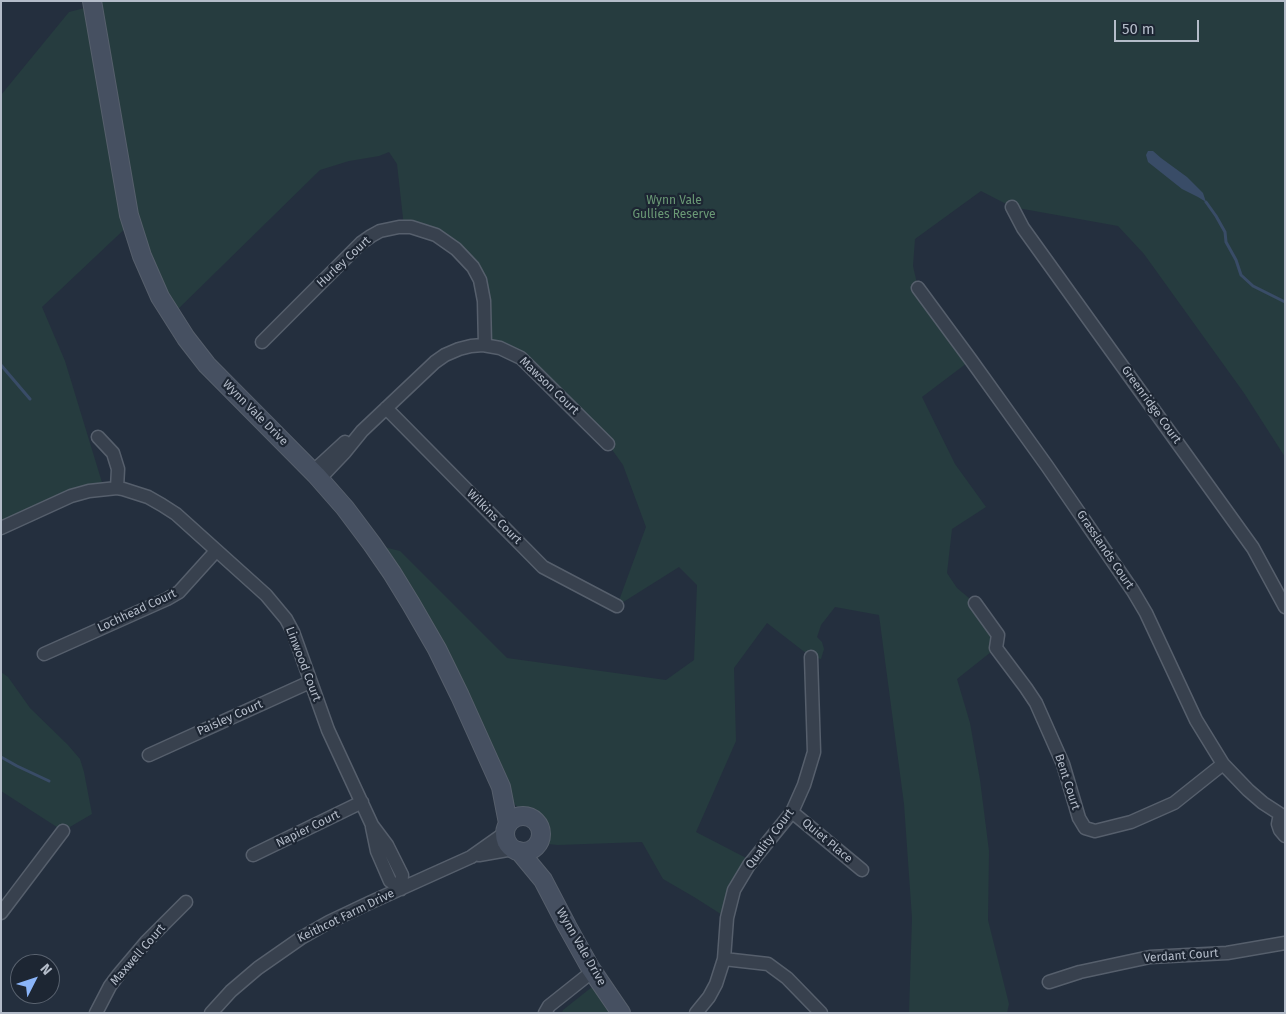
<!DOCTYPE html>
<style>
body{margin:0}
#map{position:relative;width:1286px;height:1014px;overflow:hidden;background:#242f3e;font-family:"Fira Sans",sans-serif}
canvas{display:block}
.frame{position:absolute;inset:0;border:2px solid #b4bcc9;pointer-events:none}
.north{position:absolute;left:10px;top:954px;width:50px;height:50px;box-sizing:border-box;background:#1d2633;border:1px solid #59626f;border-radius:50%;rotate:49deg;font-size:14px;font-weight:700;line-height:20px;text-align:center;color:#b4bcc9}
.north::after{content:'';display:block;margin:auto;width:18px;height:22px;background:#8ab4f8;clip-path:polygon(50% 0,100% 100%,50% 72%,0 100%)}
.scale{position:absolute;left:1114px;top:20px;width:85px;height:22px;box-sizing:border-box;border:2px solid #b4bcc9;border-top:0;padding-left:6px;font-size:15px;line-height:18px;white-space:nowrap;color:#b4bcc9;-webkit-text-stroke:4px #1d2633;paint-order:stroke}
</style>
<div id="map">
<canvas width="1286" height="1014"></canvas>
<div class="frame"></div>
<div class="north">N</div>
<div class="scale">50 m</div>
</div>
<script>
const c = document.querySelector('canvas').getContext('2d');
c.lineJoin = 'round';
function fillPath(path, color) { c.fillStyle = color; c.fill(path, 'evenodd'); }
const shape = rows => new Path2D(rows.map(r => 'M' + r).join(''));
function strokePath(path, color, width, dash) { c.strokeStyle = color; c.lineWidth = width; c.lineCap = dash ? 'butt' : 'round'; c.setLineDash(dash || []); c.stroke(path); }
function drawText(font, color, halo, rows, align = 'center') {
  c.font = font + ' "Fira Sans",sans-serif'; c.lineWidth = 4.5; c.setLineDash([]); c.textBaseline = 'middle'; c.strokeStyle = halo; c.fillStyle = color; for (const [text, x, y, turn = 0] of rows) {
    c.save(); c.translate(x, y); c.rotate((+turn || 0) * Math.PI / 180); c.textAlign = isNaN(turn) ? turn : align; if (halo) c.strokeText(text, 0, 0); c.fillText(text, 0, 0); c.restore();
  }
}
const green = shape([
 [92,1,1285,1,1285,457,1244,393,1144,254,1118,226,1012,207,981,191,915,239,913,266,918,288,971,360,922,397,955,464,986,507,952,529,947,573,957,588,975,603,998,635,996,648,957,679,970,723,980,780,989,851,988,920,1009,1004,1007,1013,909,1013,912,918,904,804,879,615,835,607,821,625,817,637,822,642,824,649,821,659,811,657,767,623,734,668,736,741,696,832,752,861,727,918,694,897,663,879,642,842,558,845,538,843,541,834,538,825,512,802,372,544,400,551,507,658,666,680,694,660,697,585,679,567,617,606,646,527,623,465,608,444,533,368,485,345,484,301,456,249,404,227,397,164,389,152,379,156,349,161,320,170,171,316,131,223,42,307,65,361,104,489,1,528,1,95,69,12,92,6],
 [1,672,8,677,30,708,68,745,80,759,84,772,92,814,63,831,1,791],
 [592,987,609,1013,562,1013,563,1010]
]);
const water = shape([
 [1148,151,1153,151,1161,158,1187,177,1203,193,1206,202,1198,197,1182,189,1148,162,1146,155]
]);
const stream = shape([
 [1206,202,1216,216,1225,232,1226,242,1236,260,1241,275,1253,286,1285,302],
 [1,365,30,399],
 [1,757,17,766,49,781]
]);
const street = shape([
 [1012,207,1023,228,1253,548,1285,607],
 [918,288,971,360,1047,466,1133,591,1146,613,1196,720,1223,764,1248,790,1263,803,1280,814],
 [262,342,361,243,371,236,380,231,399,227,411,227,436,235,456,249,473,267,480,280,484,301,485,345],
 [386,408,543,567,617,606],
 [98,437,113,453,118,469,117,488],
 [316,475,326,472,345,452,362,431,435,362,445,355,459,349,471,346,483,345,500,348,521,358,608,444],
 [316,475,320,465,345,442],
 [1,528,71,496,89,491,117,488,123,489,148,497,162,505,176,514,266,595,286,619,293,632,328,730,372,825,387,845,402,875,401,889],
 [975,603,998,635,996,648,1026,688,1036,703,1063,764,1079,818,1085,828,1095,831,1131,822,1174,803,1223,764],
 [44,654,167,599,179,592,216,551],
 [149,755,310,682],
 [792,812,862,870],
 [1280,814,1278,824,1280,830,1285,836],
 [372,827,377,851,390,881,401,889],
 [253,855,362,802],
 [479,855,513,849],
 [1,913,63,831],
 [724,959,768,964,787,978,821,1013],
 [1049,982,1080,972,1150,957,1227,953,1285,943],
 [96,1013,110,986,119,974,146,942,186,902],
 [211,1013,231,991,258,968,301,938,329,922,369,903,471,857,505,833],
 [545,1013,549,1006,593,971],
 [696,1013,709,997,716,984,724,959,727,918,734,890,749,865,792,812,804,785,814,752,811,657]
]);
const secondary = shape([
 [92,1,129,215,142,256,160,297,186,338,207,365,316,475,345,508,372,544,392,573,411,604,437,649,460,696,501,787,508,823],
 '505 834a18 18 0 1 1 36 0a18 18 0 1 1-36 0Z',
 [519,851,543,880,567,926,591,969,621,1013]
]);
const parkNames = [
 ["Wynn Vale",674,201],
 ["Gullies Reserve",674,215]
];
const streetNames = [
 ["Hurley Court",344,262,-43],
 ["Mawson Court",549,386,44],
 ["Greenridge Court",1151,405,54],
 ["Wynn Vale Drive",255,413,45],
 ["Wilkins Court",494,517,45],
 ["Grasslands Court",1105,550,56],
 ["Lochhead Court",137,611,-25],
 ["Linwood Court",303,664,69],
 ["Paisley Court",230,718,-24],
 ["Bent Court",1067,782,72],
 ["Napier Court",308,829,-26],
 ["Quality Court",770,839,-53],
 ["Quiet Place",827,841,40],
 ["Keithcot Farm Drive",346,916,-26],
 ["Wynn Vale Drive",581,947,60],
 ["Maxwell Court",138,955,-49],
 ["Verdant Court",1181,956,-4]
];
fillPath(green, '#263c3f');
fillPath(water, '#394c67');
strokePath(stream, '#394c67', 3);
strokePath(street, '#565f6c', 15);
strokePath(secondary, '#565f6c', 20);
strokePath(street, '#38414e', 12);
strokePath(secondary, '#465061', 18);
drawText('12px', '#6b9a76', '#1d2633', parkNames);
drawText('12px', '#b4bcc9', '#1d2633', streetNames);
</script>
